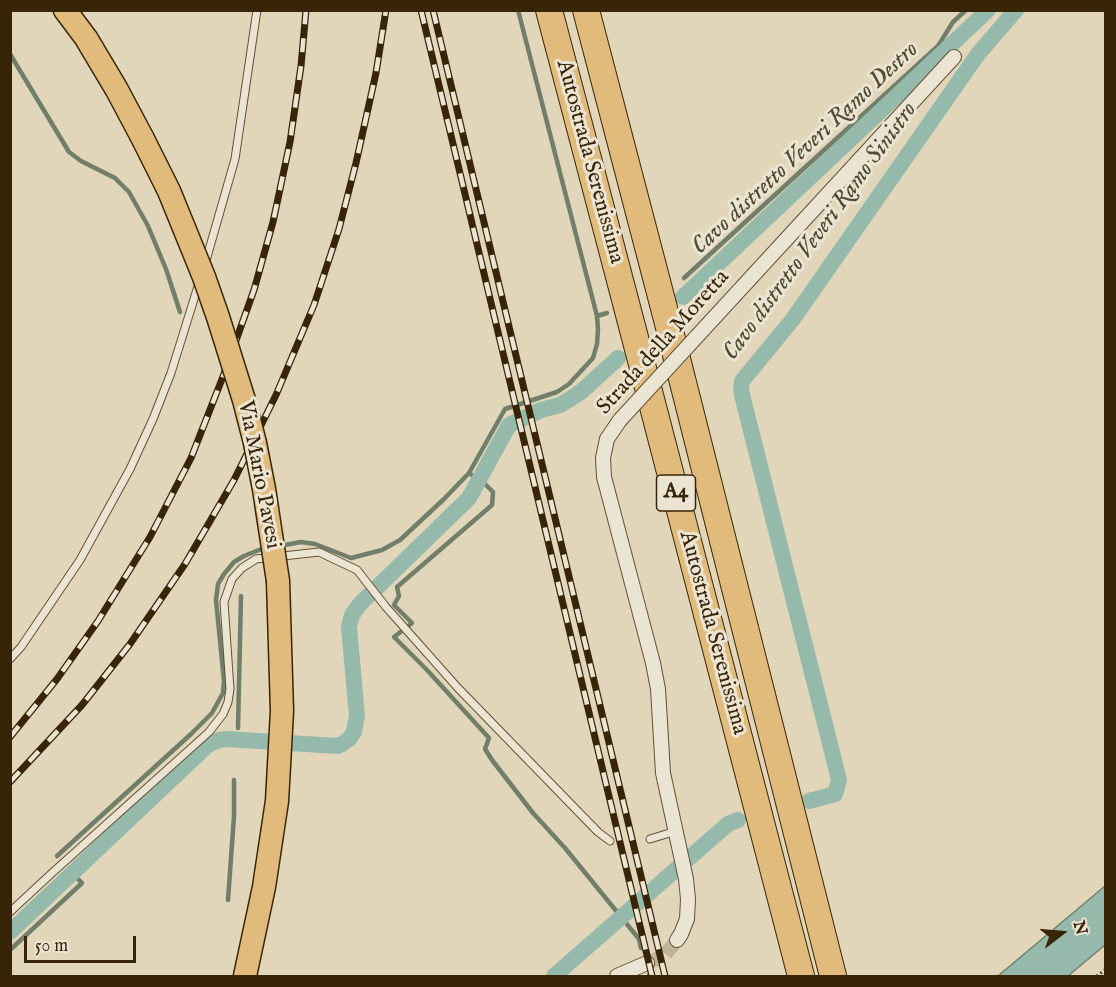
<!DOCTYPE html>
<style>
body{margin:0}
#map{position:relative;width:1116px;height:987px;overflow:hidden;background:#e1d6b9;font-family:"IM FELL English",serif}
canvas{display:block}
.frame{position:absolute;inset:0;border:12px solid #382508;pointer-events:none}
.north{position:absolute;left:1032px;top:903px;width:60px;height:60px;-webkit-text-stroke:4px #ece4d2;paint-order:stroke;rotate:74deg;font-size:16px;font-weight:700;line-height:24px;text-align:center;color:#382508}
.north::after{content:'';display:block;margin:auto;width:21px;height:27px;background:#382508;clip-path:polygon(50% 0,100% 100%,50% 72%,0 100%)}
.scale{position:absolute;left:24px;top:936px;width:112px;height:27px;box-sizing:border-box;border:3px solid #382508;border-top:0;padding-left:8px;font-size:18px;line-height:21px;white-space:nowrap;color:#382508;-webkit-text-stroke:4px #ece4d2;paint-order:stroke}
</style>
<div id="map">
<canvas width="1116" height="987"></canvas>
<div class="frame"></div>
<div class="north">N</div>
<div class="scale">50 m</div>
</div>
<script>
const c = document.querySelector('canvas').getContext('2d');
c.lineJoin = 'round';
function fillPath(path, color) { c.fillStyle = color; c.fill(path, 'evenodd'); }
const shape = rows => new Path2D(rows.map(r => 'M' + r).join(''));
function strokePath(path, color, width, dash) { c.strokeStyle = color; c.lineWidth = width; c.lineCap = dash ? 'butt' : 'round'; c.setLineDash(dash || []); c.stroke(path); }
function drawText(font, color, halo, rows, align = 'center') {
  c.font = font + ' "IM FELL English",serif'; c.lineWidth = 6; c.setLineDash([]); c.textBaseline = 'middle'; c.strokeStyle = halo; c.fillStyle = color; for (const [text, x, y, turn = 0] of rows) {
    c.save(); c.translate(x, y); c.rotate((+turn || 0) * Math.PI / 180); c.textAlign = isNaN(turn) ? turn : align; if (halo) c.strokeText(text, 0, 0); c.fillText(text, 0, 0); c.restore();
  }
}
const water = shape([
 [1105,886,1105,945,1068,976,998,976,1105,886]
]);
const stream = shape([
 [10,54,69,152,81,161,115,178,129,192,148,226,166,269,180,312],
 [684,278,938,46,953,22,966,10],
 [597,316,607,313],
 [469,473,485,484,493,492,492,505,397,587,399,596,394,605,412,623,394,637,427,670,489,738,485,749,492,760,533,813,565,848,639,939,641,948],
 [279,546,301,542,315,544,351,558,382,550,400,540,444,499,469,473,505,409,557,392,569,384,593,358,597,344,598,329,597,316,518,10],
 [238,728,241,596],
 [57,856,191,734,212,713,223,693,224,681,216,600,218,584,224,574,234,562,244,556,259,550,265,549],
 [228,900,234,816,234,780],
 [10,950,82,883,76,877],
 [649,975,649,976]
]);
const canal = shape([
 [683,297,988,10],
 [809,801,835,794,839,780,743,399,741,389,742,381,793,319,978,54,1016,10],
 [10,932,209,744,219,740,226,739,337,746,342,744,349,739,354,732,357,716,349,627,352,615,360,604,469,498,509,425,541,410,560,405,567,401,582,391,618,358],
 [554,976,728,824,738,820]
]);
const minorTunnel = shape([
 [647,963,664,956,677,940]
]);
const path = shape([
 [1097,976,1106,969]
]);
const service = shape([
 [205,264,235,159,257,10],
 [10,659,21,647,80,560,130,469,153,419,171,373,199,283],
 [650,839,676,831],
 [10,912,52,873,209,732,223,714,228,702,230,689,224,602,232,579,242,568,256,559,319,552,357,570,386,607,458,688,598,832,610,841]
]);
const minor = shape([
 [700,333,954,57],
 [620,420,607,439,603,458,604,477,653,663,658,689,663,773,686,879,688,899,687,919,681,934,677,940],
 [617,976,647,963]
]);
const primary = shape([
 [65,10,86,38,117,90,143,139],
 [245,976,264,887,277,801,282,711,278,581]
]);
const motorway = shape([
 [549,10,638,349,801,976],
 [586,10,670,331,833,976]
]);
const rail = shape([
 [421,10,652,976],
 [433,10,665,976],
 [10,737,57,679,98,621,150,537,191,458,224,374,254,290,273,222,290,142,301,66,306,10],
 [10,782,82,705,130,644,185,564,234,480,276,395,314,305,339,229,356,163,376,73,386,10]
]);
const minorBridge = shape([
 [620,420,700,333]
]);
const primaryBridge = shape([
 [143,139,169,191,204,277,218,317,244,400,255,443,264,489,278,581]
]);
const shields = [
 [676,493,39]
];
const shieldNames = [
 ["A4",676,493]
];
const streetNames = [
 ["Autostrada Serenissima",589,162,75],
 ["Strada della Moretta",664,343,-48],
 ["Via Mario Pavesi",258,475,79],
 ["Autostrada Serenissima",712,633,75]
];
const waterNames = [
 ["Cavo distretto Veveri Ramo Destro",806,149,-43],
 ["Cavo distretto Veveri Ramo Sinistro",821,232,-54]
];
fillPath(water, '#95baab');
strokePath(water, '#707e6a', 1.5);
strokePath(stream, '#707e6a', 4.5);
strokePath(canal, '#95baab', 16);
strokePath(minorTunnel, '#bfb396', 14, [14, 7]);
strokePath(service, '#625134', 9);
strokePath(minor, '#625134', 16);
strokePath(primary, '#382508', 25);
strokePath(motorway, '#382508', 28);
strokePath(path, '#382508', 3, [1.5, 3]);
strokePath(service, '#ece4d2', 7);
strokePath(minor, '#ece4d2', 14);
strokePath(primary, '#e0bb7c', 22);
strokePath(motorway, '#e0bb7c', 26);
strokePath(rail, '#382508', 7);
strokePath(rail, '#ece4d2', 4.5, [14]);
strokePath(minorBridge, '#625134', 16, []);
strokePath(primaryBridge, '#382508', 25, []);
strokePath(minorBridge, '#ece4d2', 14);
strokePath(primaryBridge, '#e0bb7c', 22);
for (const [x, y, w] of shields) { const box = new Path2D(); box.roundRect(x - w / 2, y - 18, w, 36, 4.5); c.fillStyle = '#ece4d2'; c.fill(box); strokePath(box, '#382508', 1.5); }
drawText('bold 21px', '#382508', null, shieldNames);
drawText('22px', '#382508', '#ece4d2', streetNames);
drawText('italic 24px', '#4f4a31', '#ece4d2', waterNames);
</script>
